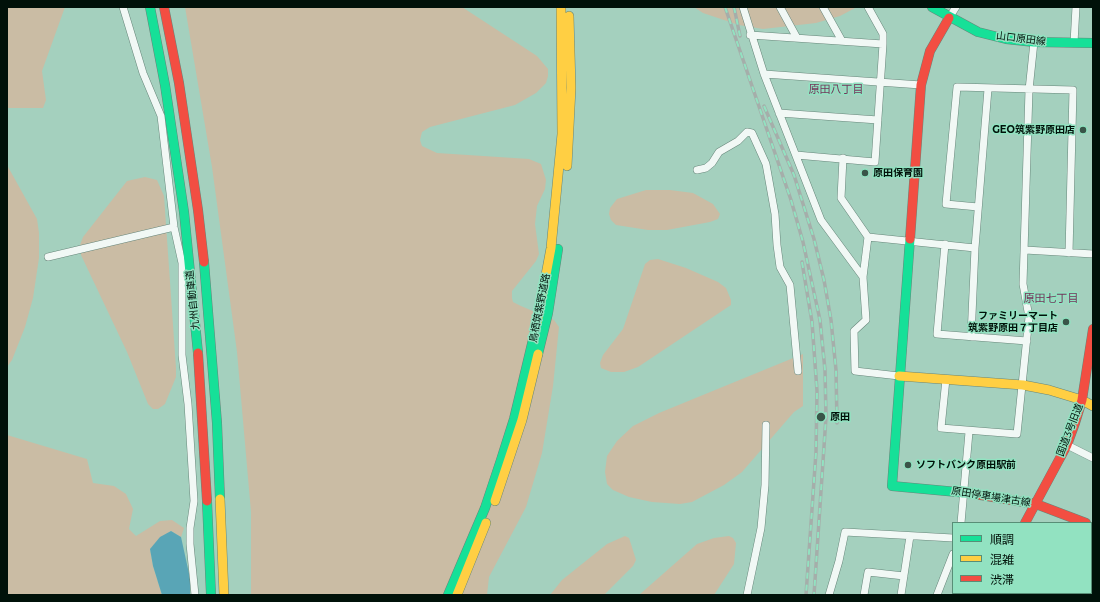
<!DOCTYPE html>
<meta charset="utf-8">
<style>
body{margin:0}
#map{position:relative;width:1100px;height:602px;overflow:hidden;background:#a4d0be;font-family:Montserrat,"Noto Sans JP",sans-serif}
canvas{display:block}
.frame{position:absolute;inset:0;border:8px solid #001109;pointer-events:none}
.legend{position:absolute;left:952px;top:522px;width:140px;height:72px;box-sizing:border-box;background:#92e2c1;border:1px solid #588e77;margin:0;padding:5px 7px;list-style:none;font-size:12px;color:#001109}
.legend li{display:flex;align-items:center;gap:8px;height:20px}
.legend b{width:20px;border:1px solid #588e77}
</style>
<div id="map">
<canvas width="1100" height="602"></canvas>
<div class="frame"></div>
<ul class="legend">
<li><b style="height:5px;background:#16e098"></b>順調</li>
<li><b style="height:5px;background:#ffcf43"></b>混雑</li>
<li><b style="height:5px;background:#f24e42"></b>渋滞</li>
</ul>
</div>
<script>
const c = document.querySelector('canvas').getContext('2d');
c.lineJoin = 'round';
function fillPath(path, color) { c.fillStyle = color; c.fill(path, 'evenodd'); }
const shape = rows => new Path2D(rows.map(r => 'M' + r).join(''));
function strokePath(path, color, width, dash) { c.strokeStyle = color; c.lineWidth = width; c.lineCap = dash ? 'butt' : 'round'; c.setLineDash(dash || []); c.stroke(path); }
function drawText(font, color, halo, rows, align = 'center') {
  c.font = font + ' Montserrat,"Noto Sans JP",sans-serif'; c.lineWidth = 3; c.setLineDash([]); c.textBaseline = 'middle'; c.strokeStyle = halo; c.fillStyle = color; for (const [text, x, y, turn = 0] of rows) {
    c.save(); c.translate(x, y); c.rotate((+turn || 0) * Math.PI / 180); c.textAlign = isNaN(turn) ? turn : align; if (halo) c.strokeText(text, 0, 0); c.fillText(text, 0, 0); c.restore();
  }
}
const green = shape([
 [7,7,65,7,42,71,46,100,43,108,7,108],
 [185,7,462,7,537,56,548,69,548,76,546,83,536,93,515,105,430,127,422,132,420,140,422,146,437,153,529,159,541,164,546,180,545,189,537,206,535,224,539,254,536,261,512,291,512,298,513,302,521,306,554,320,559,327,553,386,542,453,526,507,489,577,487,595,251,595,251,512,237,352,212,167],
 [694,7,857,7,840,16,816,23,763,29,739,25,703,13],
 [7,165,37,219,39,233,39,258,33,298,25,327,12,360,7,367],
 [145,177,157,180,164,196,176,368,176,377,165,404,158,409,153,409,148,404,127,352,81,255,80,245,83,237,127,181],
 [646,190,670,190,693,193,713,204,720,214,718,219,710,222,667,230,648,230,616,225,611,220,609,214,610,208,617,199],
 [658,259,686,268,718,282,726,288,731,300,731,305,638,367,624,372,611,372,601,368,600,363,603,355,623,329,645,264,650,260],
 [803,354,803,406,794,412,742,472,724,485,692,502,680,504,652,502,629,497,613,490,607,484,605,472,607,456,617,441,633,426,659,413],
 [7,435,87,459,93,483,114,486,126,494,133,509,129,529,136,536,160,521,172,520,184,528,181,537,171,531,150,549,153,566,162,595,7,595],
 [625,536,629,538,631,544,636,560,633,566,604,595,550,595,562,580,607,544],
 [729,536,733,538,736,543,734,564,714,595,639,595,697,544,714,538]
]);
const water = shape([
 [171,531,181,537,190,578,190,595,162,595,153,566,150,549,160,537]
]);
const street = shape([
 [123,7,143,73,161,116,174,227,182,263,182,355,188,404,194,501,190,528,190,544,195,595],
 [743,7,764,74,821,220,863,277],
 [780,7,797,38],
 [823,7,842,41],
 [949,18,956,7],
 [750,35,883,44],
 [1074,43,1076,7],
 [764,74,921,85],
 [779,113,878,120],
 [796,155,875,162,883,44,883,34,868,7],
 [843,158,841,198,868,237,863,277,866,320,854,331,855,371,899,376],
 [697,170,706,168,712,163,719,152,738,141,747,132,752,133,766,164,775,214,777,245,780,267,790,285,798,371],
 [978,207,946,204,957,87,1073,90,1069,253],
 [868,237,975,248],
 [945,244,937,334,1027,341],
 [1025,250,1093,254],
 [48,257,174,227],
 [971,337,975,248,988,89],
 [946,379,941,428,1017,434,1029,317,1023,284,1029,90,1034,42],
 [1067,445,1093,458],
 [961,523,969,432],
 [747,595,761,528,765,485,766,425],
 [829,595,839,561,845,532,953,538],
 [864,595,868,572,904,576],
 [901,595,910,536],
 [937,595,953,554]
]);
const fast = shape([
 [150,7,165,85,184,212,198,353],
 [932,7,978,32,1006,39,1034,42,1093,43],
 [910,239,892,486,968,493],
 [204,262,217,423,220,499],
 [538,354,548,313,558,249],
 [207,501,211,595],
 [448,595,485,508,501,460,514,419,537,323],
 [987,595,988,593]
]);
const slow = shape([
 [567,166,571,88,569,16],
 [537,323,551,248,562,134,561,7],
 [899,376,1023,385,1049,390,1082,400,1093,406],
 [220,499,224,595],
 [495,501,522,420,538,354],
 [457,595,486,523]
]);
const jam = shape([
 [164,7,179,83,198,210,204,262],
 [910,239,921,85,930,51,949,18],
 [198,353,207,501],
 [968,493,1036,504,1086,523],
 [1025,523,1067,445,1075,423,1082,400,1093,329]
]);
const rail = shape([
 [725,7,791,200,803,242,820,320,825,370,826,417,814,595],
 [734,7,740,36],
 [764,106,794,175,814,239,824,280,831,320,836,370,837,423],
 [802,262,812,322,817,391,816,452,806,595]
]);
const markers = [
 [1083,130,4,"#395448"],
 [865,173,4,"#395448"],
 [1066,322,4,"#395448"],
 [821,417,5,"#395448"],
 [908,465,4,"#395448"]
];
const streetNames = [
 ["山口原田線",1021,39,7],
 ["九州自動車道",193,300,-96],
 ["鳥栖筑紫野道路",540,308,-79],
 ["国道3号旧道",1070,430,-69],
 ["原田停車場津古線",991,497,9]
];
const poiNames = [
 ["GEO筑紫野原田店",1075,130,"right"],
 ["原田保育園",873,173],
 ["ファミリーマート",1058,316,"right"],
 ["筑紫野原田７丁目店",1058,328,"right"],
 ["原田",830,417],
 ["ソフトバンク原田駅前",916,465]
];
const neighbourhoodNames = [
 ["原田八丁目",836,90],
 ["原田七丁目",1051,299]
];
fillPath(green, '#cabca4');
fillPath(water, '#59a5b6');
strokePath(street, '#67867a', 8);
strokePath(fast, '#67867a', 10);
strokePath(slow, '#67867a', 10);
strokePath(jam, '#67867a', 10);
strokePath(street, '#f1f8f5', 7);
strokePath(fast, '#16e098', 9);
strokePath(slow, '#ffcf43', 9);
strokePath(jam, '#f24e42', 9);
strokePath(rail, '#a5aeaa', 3.5);
strokePath(rail, '#92e2c1', 2, [6]);
for (const [x, y, r, color] of markers) { const dot = new Path2D(); dot.arc(x, y, r, 0, 2 * Math.PI); c.fillStyle = color; c.fill(dot); strokePath(dot, '#92e2c1', 1.5); }
drawText('10px', '#001109', '#92e2c1', streetNames);
drawText('bold 10px', '#001109', '#92e2c1', poiNames, 'left');
drawText('11px', '#74355a', '#92e2c1', neighbourhoodNames);
</script>
